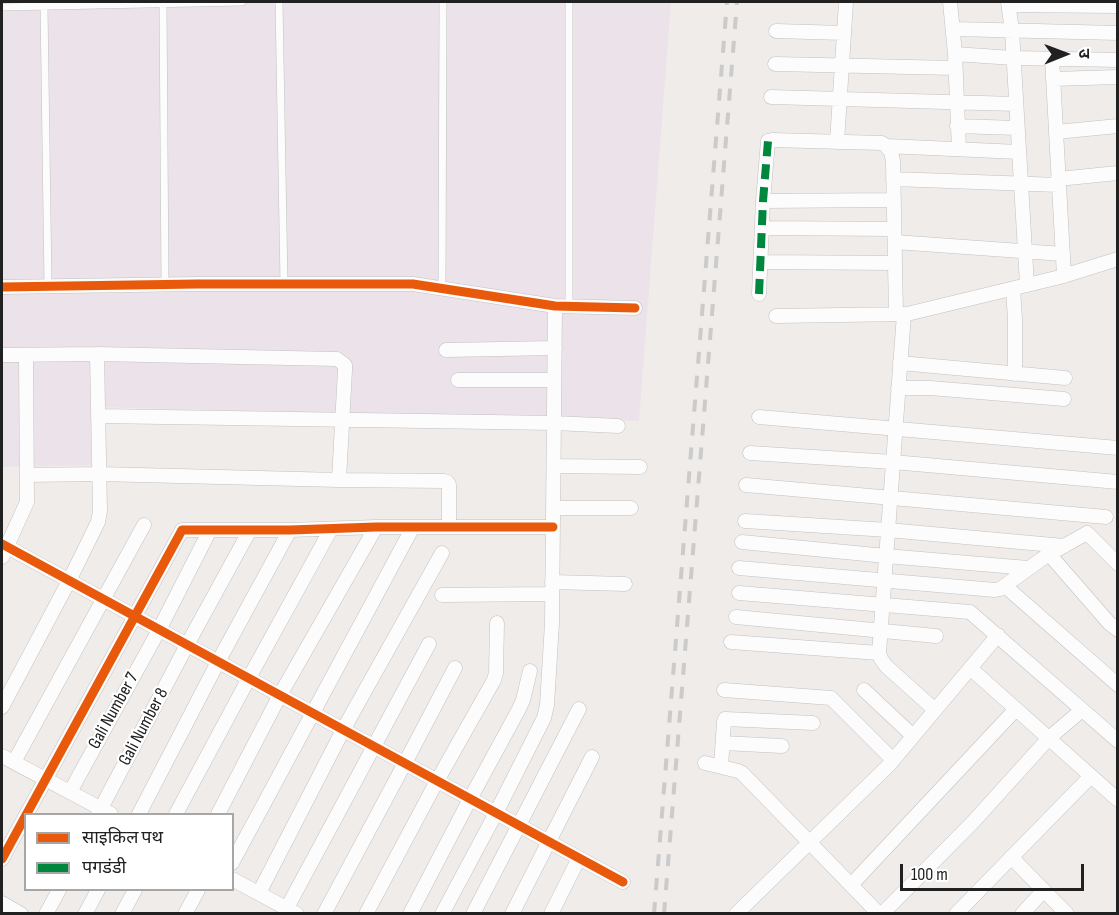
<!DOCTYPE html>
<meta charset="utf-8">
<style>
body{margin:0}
#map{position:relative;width:1119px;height:915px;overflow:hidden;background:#efecea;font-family:"Sofia Sans Condensed","Noto Sans Devanagari",sans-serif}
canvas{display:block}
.frame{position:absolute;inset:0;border:3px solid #212121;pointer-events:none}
.legend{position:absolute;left:24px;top:813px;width:210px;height:78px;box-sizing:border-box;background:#fff;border:2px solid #a6a6a6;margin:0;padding:8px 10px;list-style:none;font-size:18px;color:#212121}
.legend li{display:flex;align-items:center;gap:12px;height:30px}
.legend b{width:30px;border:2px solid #a6a6a6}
.north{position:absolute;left:1035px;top:24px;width:60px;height:60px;-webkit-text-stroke:4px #fff;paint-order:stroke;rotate:89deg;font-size:16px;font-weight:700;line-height:24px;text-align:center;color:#212121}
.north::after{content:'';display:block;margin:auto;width:21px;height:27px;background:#212121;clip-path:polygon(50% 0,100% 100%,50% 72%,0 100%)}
.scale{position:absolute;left:900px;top:864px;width:184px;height:27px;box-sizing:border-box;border:3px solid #212121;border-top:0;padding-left:8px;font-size:18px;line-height:21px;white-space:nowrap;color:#212121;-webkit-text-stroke:4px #fff;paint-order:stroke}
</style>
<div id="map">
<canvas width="1119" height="915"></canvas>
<div class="frame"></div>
<ul class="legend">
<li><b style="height:8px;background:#e8590c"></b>साइकिल पथ</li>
<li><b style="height:8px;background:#00873e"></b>पगडंडी</li>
</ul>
<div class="north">उ</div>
<div class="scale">100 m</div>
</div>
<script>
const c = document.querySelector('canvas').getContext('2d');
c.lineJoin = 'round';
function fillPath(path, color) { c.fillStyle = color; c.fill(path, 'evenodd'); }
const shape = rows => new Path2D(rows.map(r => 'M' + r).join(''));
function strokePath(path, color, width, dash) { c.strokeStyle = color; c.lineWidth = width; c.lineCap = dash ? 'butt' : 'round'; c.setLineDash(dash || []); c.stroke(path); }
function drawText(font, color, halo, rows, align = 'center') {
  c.font = font + ' "Sofia Sans Condensed",sans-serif'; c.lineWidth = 4.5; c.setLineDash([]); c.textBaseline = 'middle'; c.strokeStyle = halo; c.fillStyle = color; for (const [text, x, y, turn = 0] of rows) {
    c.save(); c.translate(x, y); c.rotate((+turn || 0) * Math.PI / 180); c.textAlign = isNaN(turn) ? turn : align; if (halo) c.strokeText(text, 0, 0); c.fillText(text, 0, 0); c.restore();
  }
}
const industrial = shape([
 [2,2,671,2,639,421,93,407,91,465,2,467]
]);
const service = shape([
 [163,2,165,285],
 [279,2,284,284],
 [569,2,569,306],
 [44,6,48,286],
 [2,7,242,2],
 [442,289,443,2]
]);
const minor = shape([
 [950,2,955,54,959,149],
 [1008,2,1012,31,1027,285],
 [1009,5,1118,6],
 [953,29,1118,33],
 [776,31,844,33],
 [955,54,1013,58,1118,60],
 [1052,58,1064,276],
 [775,64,955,68],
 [1053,79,1118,77],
 [771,97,1016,104],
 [957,126,1017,128],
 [1056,132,1118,126],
 [837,142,846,2],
 [886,146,1019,152],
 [893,179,1059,185],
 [1058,179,1118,173],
 [763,201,894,200],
 [762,228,894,229],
 [895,242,1063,254],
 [761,262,895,263],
 [2,287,197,284,413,284,555,306,635,308],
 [1013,289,1015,319,1015,374],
 [759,294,763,201,768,141,772,140,882,143,886,146,891,152,893,161,896,314],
 [904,314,879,653,881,659,886,666,935,710],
 [776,316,907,314,1060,277,1118,259],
 [446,350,555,348],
 [2,355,97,354,337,359,345,365,345,370,339,480],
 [900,363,1065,378],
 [458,380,554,380],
 [898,388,930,388,1064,399],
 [98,416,554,423,618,426],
 [759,417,1118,448],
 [750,453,893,462,1118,482],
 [554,466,640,467],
 [27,475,99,474,339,480,444,481,447,482,449,485,449,527],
 [746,485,1106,517],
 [553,508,631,508],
 [745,521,888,530,1064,546],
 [742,542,886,556,1028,568],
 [2,544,623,882],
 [1049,554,1109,623,1118,630],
 [2,557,27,502,26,355],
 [739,568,995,590,1000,589,1046,556,1087,533,1118,564],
 [552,582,625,584],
 [1005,586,1118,685],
 [739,593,970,612,1118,741],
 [442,595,552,594],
 [736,617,936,636],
 [731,642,879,653],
 [970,668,1118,800],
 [724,690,831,698,893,760],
 [864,690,913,736],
 [2,707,69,581,98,522,100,511,97,354],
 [723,743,782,746],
 [2,756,111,814],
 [14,762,144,525],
 [705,763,738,771,742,773,879,914],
 [721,766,724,722,725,719,813,723],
 [70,792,159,630,210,530],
 [98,814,187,645,250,530],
 [139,814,218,662,290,530],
 [176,814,249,678,331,529],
 [218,814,280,695,376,527],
 [1011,857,1067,914],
 [2,859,182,530,290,530,376,527,553,527],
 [232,863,413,527],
 [232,879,297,914],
 [851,885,1016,709],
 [259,893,343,730,442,553],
 [2,903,21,914],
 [287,908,429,644],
 [46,914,59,890],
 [85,914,98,890],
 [122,914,135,890],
 [185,914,198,890],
 [324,914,405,763,455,668],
 [366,914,437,781,494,680,496,673,497,623],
 [410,914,470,799,519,709,523,700,530,671],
 [442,914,496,813,544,718,547,705,552,623,555,306],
 [473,914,579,709],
 [512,914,592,757],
 [551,914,579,858],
 [736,914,889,765,998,635],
 [882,914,973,822,1049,738,1082,710],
 [956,914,1091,776],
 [1022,914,1044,890]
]);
const rail = shape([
 [654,914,727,2],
 [664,914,737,2]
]);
const quiet = shape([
 [759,294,763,201,768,141]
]);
const cycleway = shape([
 [2,287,197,284,413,284,555,306,635,308],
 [2,544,623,882],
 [2,859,182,530,290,530,376,527,553,527]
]);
const streetNames = [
 ["Gali Number 7",114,711,-61],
 ["Gali Number 8",144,727,-62]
];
fillPath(industrial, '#ebe3e9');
strokePath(service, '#c2c1c0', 8);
strokePath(minor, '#c2c1c0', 15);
strokePath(service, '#fdfcfc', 7);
strokePath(minor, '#fdfcfc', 14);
strokePath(rail, '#cbcbcb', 4, [12, 12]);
strokePath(quiet, '#00873e', 8, [15, 8]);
strokePath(cycleway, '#e8590c', 9);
drawText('18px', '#212121', '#fff', streetNames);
</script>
